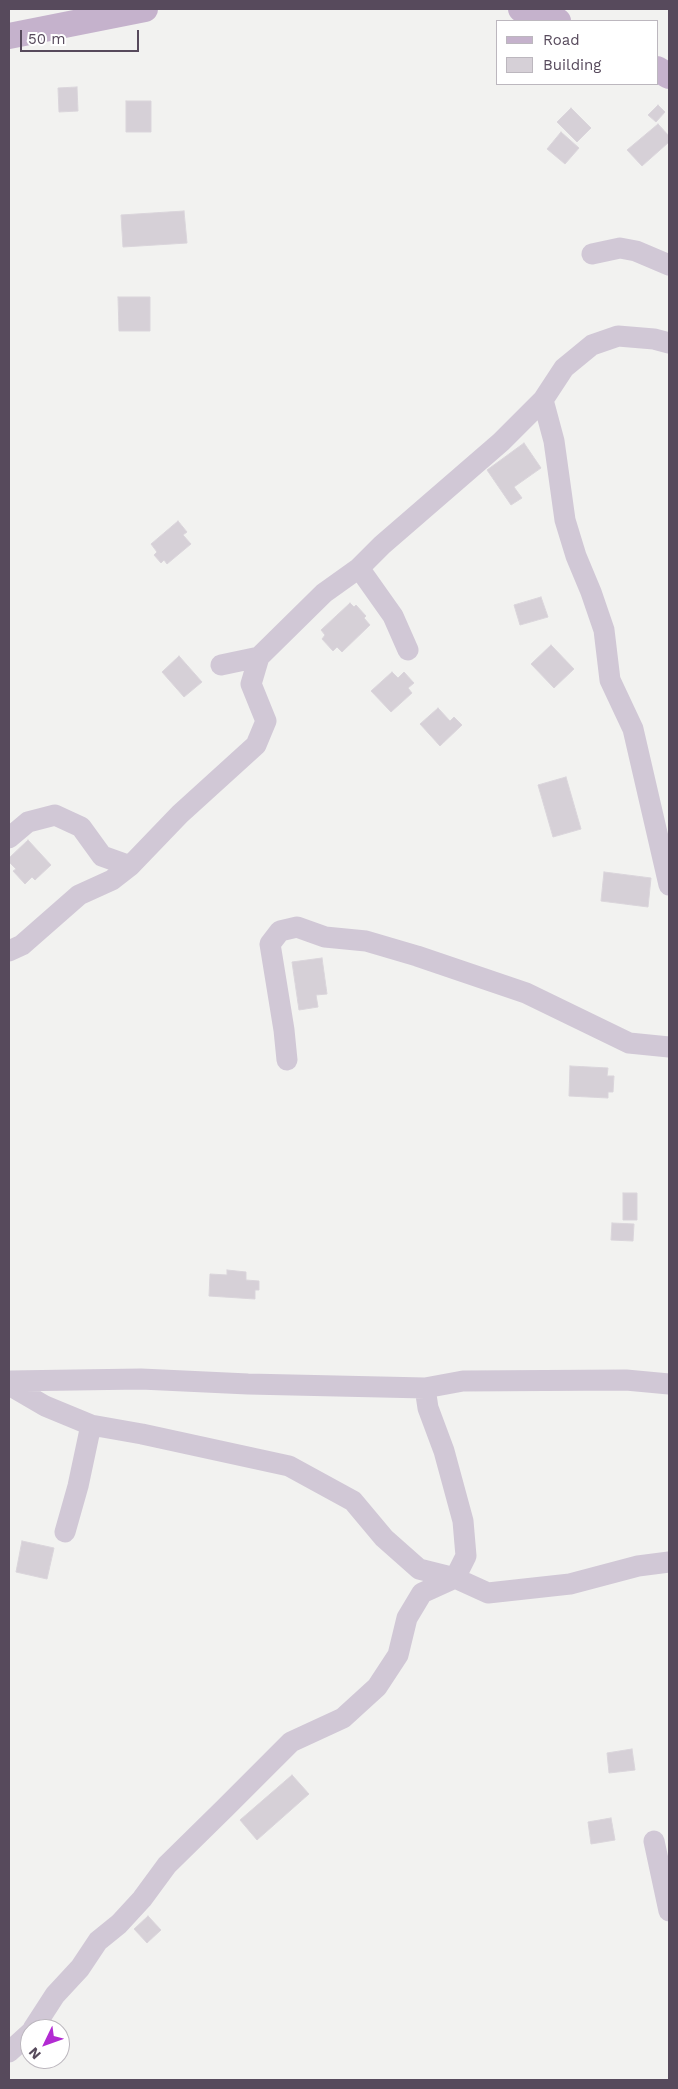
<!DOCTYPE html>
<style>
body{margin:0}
#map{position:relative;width:678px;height:2089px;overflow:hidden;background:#f2f2f0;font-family:"Work Sans",sans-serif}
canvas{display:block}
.frame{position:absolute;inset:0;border:10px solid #574a5c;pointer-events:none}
.legend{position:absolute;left:496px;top:20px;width:162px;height:65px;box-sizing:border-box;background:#fff;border:1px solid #bcb7be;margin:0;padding:6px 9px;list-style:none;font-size:15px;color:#574a5c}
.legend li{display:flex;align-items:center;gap:10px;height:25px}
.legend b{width:25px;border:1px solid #bcb7be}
.north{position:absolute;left:20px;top:2019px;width:50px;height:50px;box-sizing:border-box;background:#fff;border:1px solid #bcb7be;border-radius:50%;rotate:228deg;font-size:14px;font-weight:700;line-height:20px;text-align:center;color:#574a5c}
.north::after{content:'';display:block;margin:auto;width:18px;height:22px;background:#b22bd2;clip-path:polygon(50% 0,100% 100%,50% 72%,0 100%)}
.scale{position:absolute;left:20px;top:30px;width:119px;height:22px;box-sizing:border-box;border:2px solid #574a5c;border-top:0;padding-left:6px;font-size:15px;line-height:18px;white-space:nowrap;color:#574a5c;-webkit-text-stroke:4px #fff;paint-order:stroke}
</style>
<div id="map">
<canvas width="678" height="2089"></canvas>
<div class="frame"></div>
<ul class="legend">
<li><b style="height:6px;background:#c5b2cc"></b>Road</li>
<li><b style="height:14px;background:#d6d0d7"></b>Building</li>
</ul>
<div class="north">N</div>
<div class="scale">50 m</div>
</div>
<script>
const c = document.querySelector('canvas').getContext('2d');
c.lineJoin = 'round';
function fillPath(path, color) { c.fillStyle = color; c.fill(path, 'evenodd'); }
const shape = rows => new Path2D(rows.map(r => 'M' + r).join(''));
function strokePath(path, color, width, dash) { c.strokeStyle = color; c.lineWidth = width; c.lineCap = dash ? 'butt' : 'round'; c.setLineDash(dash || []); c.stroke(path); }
const building = shape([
 [77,87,78,111,59,112,58,88,77,87],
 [126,101,151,101,151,132,126,132,126,101],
 [658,105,665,112,656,122,648,115,658,105],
 [571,108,591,128,577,142,557,122,571,108],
 [658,124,669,136,669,142,642,166,627,150,658,124],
 [561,132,579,148,565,164,547,149,561,132],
 [184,211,187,243,123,247,121,215,184,211],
 [118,297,150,297,150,331,119,331,118,297],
 [524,443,541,468,514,487,522,498,511,505,487,470,524,443],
 [178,521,187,532,183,535,191,544,167,564,164,560,161,563,154,555,157,552,151,544,178,521],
 [541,597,548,617,520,625,514,605,541,597],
 [350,603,354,607,356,605,366,616,364,618,370,625,342,652,337,647,333,651,322,639,325,635,321,630,350,603],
 [551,645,574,669,554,688,531,664,551,645],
 [179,656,202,682,184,697,162,672,179,656],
 [392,672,398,678,404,672,414,683,408,688,412,693,391,712,371,691,392,672],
 [438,708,450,721,454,717,462,725,440,746,420,724,438,708],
 [566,777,581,829,553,837,538,785,566,777],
 [28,840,51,865,35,880,32,877,25,884,13,871,16,869,9,862,9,858,28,840],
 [604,872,651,878,648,907,601,901,604,872],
 [322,958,327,994,316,995,318,1007,299,1010,292,962,322,958],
 [570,1066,608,1068,607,1076,614,1076,613,1092,608,1092,608,1098,569,1096,570,1066],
 [623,1193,637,1193,637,1220,623,1220,623,1193],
 [612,1223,634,1224,633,1241,611,1240,612,1223],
 [227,1270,246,1272,246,1280,259,1281,259,1290,255,1290,255,1299,209,1296,210,1274,227,1275,227,1270],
 [22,1541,54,1548,47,1579,16,1572,22,1541],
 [632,1749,635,1770,609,1773,607,1753,632,1749],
 [292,1775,309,1794,257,1840,240,1820,292,1775],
 [611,1818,615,1840,591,1844,588,1822,611,1818],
 [148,1916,161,1930,147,1943,134,1929,148,1916]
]);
const minor = shape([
 [592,254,620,248,636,251,669,265],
 [669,343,654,339,618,336,592,345,564,368,543,400,554,441,565,520,576,556,591,592,604,630,610,680,633,729,669,885],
 [408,650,393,616,359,568,382,545,501,442,543,400],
 [221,665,259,657],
 [9,838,28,822,55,815,81,827,102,856,130,866],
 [9,951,22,945,79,895,112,880,130,866,180,814,256,745,266,721,251,684,259,657,324,593,359,568],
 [287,1060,284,1030,270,944,280,931,297,927,325,937,366,941,417,956,526,993,629,1043,669,1047],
 [9,1381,141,1379,248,1384,425,1388,463,1381,626,1380,669,1384],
 [9,1385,45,1406,91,1425,142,1434,289,1466,353,1501,384,1538,419,1569,455,1578,488,1593,570,1584,638,1566,669,1562],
 [65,1532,78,1486,91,1425],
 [654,1841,669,1911],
 [33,2029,55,1995,80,1968,98,1941,119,1924,142,1899,167,1865,225,1808,291,1742,343,1718,377,1687,398,1655,407,1618,422,1593,455,1578,466,1556,463,1521,444,1451,428,1408,425,1388],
 [9,2052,30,2033]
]);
const major = shape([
 [521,9,558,21],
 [9,36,145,9],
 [657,69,669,76]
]);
fillPath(building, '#d6d0d7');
strokePath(building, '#dad5db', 1);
strokePath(minor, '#d1c8d6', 21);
strokePath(major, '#c5b2cc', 26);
</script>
